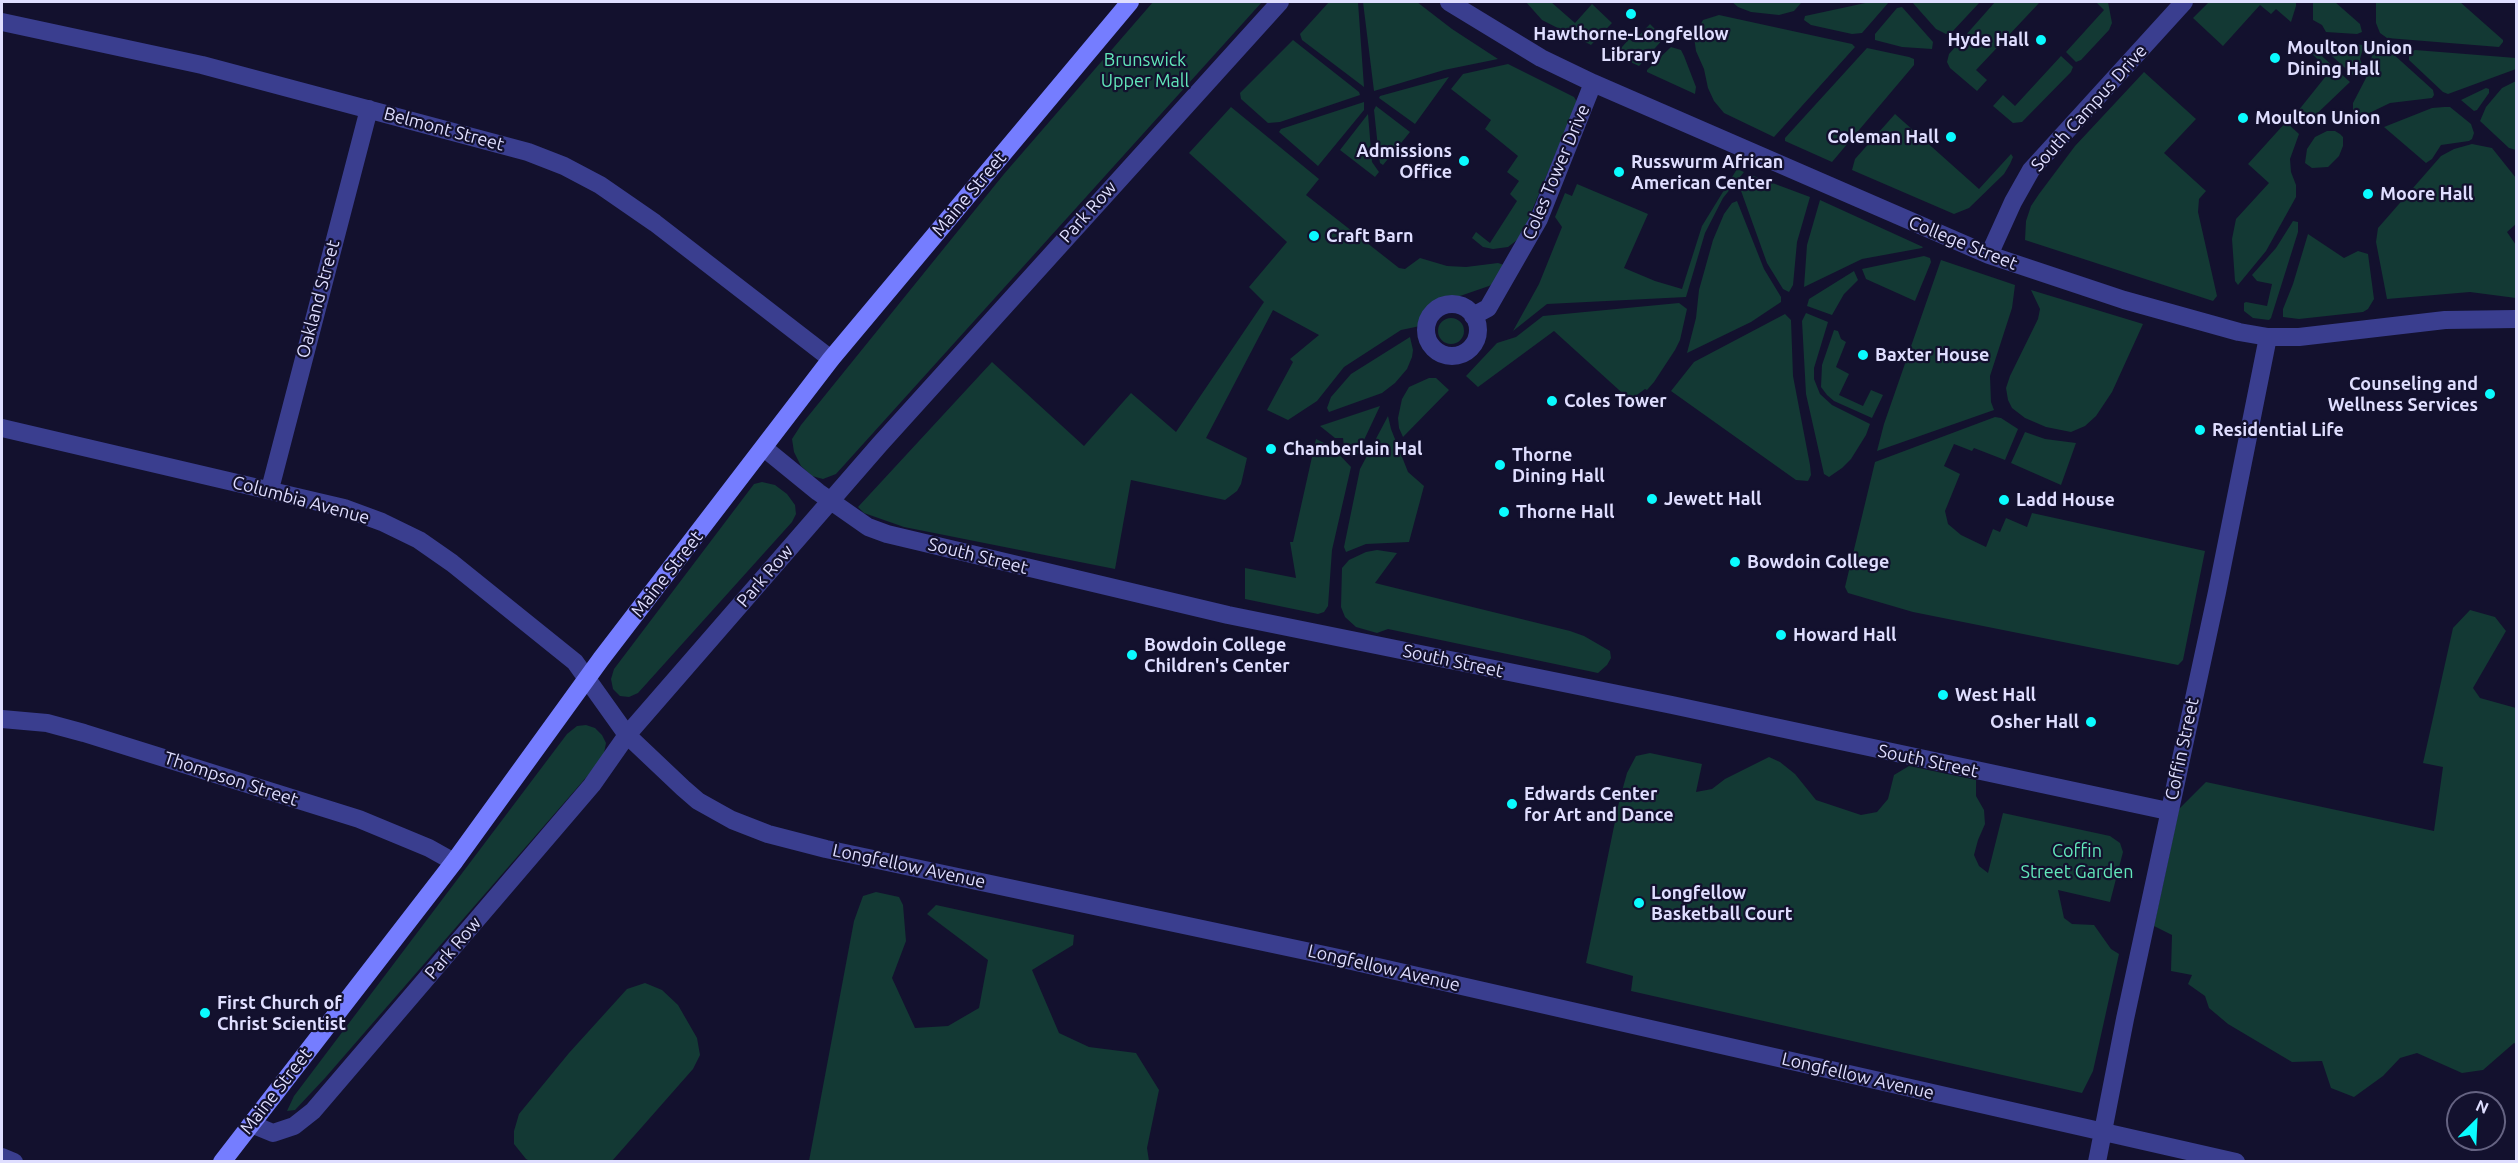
<!DOCTYPE html>
<style>
body{margin:0}
#map{position:relative;width:2518px;height:1163px;overflow:hidden;background:#13112e;font-family:Ubuntu,sans-serif}
canvas{display:block}
.frame{position:absolute;inset:0;border:3px solid #dfdeff;pointer-events:none}
.north{position:absolute;left:2446px;top:1091px;width:60px;height:60px;box-sizing:border-box;background:#13112e;border:2px solid #656382;border-radius:50%;rotate:24deg;font-size:16px;font-weight:700;line-height:24px;text-align:center;color:#dfdeff}
.north::after{content:'';display:block;margin:auto;width:21px;height:27px;background:#0afbff;clip-path:polygon(50% 0,100% 100%,50% 72%,0 100%)}
</style>
<div id="map">
<canvas width="2518" height="1163"></canvas>
<div class="frame"></div>
<div class="north">N</div>
</div>
<script>
const c = document.querySelector('canvas').getContext('2d');
c.lineJoin = 'round';
function fillPath(path, color) { c.fillStyle = color; c.fill(path, 'evenodd'); }
const shape = rows => new Path2D(rows.map(r => 'M' + r).join(''));
function strokePath(path, color, width, dash) { c.strokeStyle = color; c.lineWidth = width; c.lineCap = dash ? 'butt' : 'round'; c.setLineDash(dash || []); c.stroke(path); }
function drawText(font, color, halo, rows, align = 'center') {
  c.font = font + ' Ubuntu,sans-serif'; c.lineWidth = 4.5; c.setLineDash([]); c.textBaseline = 'middle'; c.strokeStyle = halo; c.fillStyle = color; for (const [text, x, y, turn = 0] of rows) {
    c.save(); c.translate(x, y); c.rotate((+turn || 0) * Math.PI / 180); c.textAlign = isNaN(turn) ? turn : align; if (halo) c.strokeText(text, 0, 0); c.fillText(text, 0, 0); c.restore();
  }
}
const green = shape([
 [1153,2,1262,2,836,474,823,479,812,476,801,466,794,452,792,439,801,425,1004,174],
 [1329,2,1358,2,1364,87,1302,40,1300,34],
 [1363,2,1417,2,1452,29,1498,59,1444,70,1374,91],
 [1526,2,1551,2,1575,23,1592,4,1612,23,1591,45,1542,20],
 [1732,2,1800,2,1801,3,1794,11,1779,15,1751,12,1738,7],
 [1870,2,1889,2,1862,33,1852,34,1811,25,1804,20,1805,16],
 [1912,2,1980,2,1951,33,1946,34,1936,29],
 [1995,2,2040,2,1976,70,1987,80,1977,91,1950,68,1947,62,1949,54],
 [2096,2,2108,2,2112,23,2109,30,2081,60,2076,62,2066,52,2104,10],
 [2209,2,2296,2,2296,6,2291,22,2276,9,2271,14,2260,5,2223,46,2193,18],
 [2313,2,2335,2,2360,24,2362,32,2357,34,2326,32,2322,25,2313,20],
 [2376,2,2460,2,2503,40,2503,42,2499,47,2387,38,2380,33,2376,23],
 [1902,7,1933,42,1932,49,1902,47,1875,40,1875,34,1897,8],
 [1719,15,1852,44,1855,47,1774,137,1724,113,1714,101,1708,88,1704,69,1696,51,1694,37,1703,20],
 [1650,24,1664,38,1639,66,1615,55,1629,39,1633,42],
 [1293,40,1359,92,1360,95,1280,122,1268,123,1241,99,1240,93],
 [2326,42,2364,45,2360,59,2362,64,2354,76,2322,47],
 [2311,46,2350,82,2305,125,2294,116,2330,71,2308,50],
 [2380,46,2392,53,2433,90,2434,95,2432,98,2390,103,2359,118,2353,113,2353,103,2366,78,2373,52],
 [1671,47,1681,50,1684,56,1696,87,1695,94,1647,72,1647,70],
 [1867,48,1909,57,1914,59,1914,65,1832,162,1785,141,1785,138],
 [2415,50,2516,58,2516,69,2448,94,2443,92,2409,60,2409,53],
 [2061,56,2073,67,2071,72,2022,122,2013,123,1993,106,2003,95,2015,106],
 [1508,64,1574,97,1577,102,1521,237,1508,247,1493,249,1483,247,1472,238,1476,232,1490,243,1517,201,1510,194,1519,181,1507,172,1518,156,1485,129,1491,120,1451,89,1463,74],
 [2144,72,2196,119,2164,153,2206,191,2199,199,2198,212,2217,296,2213,301,2025,240,2026,221,2031,206,2039,194,2075,146],
 [1449,77,1415,124,1379,98,1380,96],
 [2516,81,2516,150,2509,148,2480,121,2486,107,2502,88],
 [2486,88,2489,89,2489,93,2477,110,2474,111,2461,100],
 [1364,102,1364,110,1318,166,1279,132,1281,129],
 [1376,106,1410,132,1383,165,1380,163,1379,157,1374,110],
 [1231,107,1319,179,1306,195,1399,268,1405,269,1420,258,1447,266,1466,267,1498,263,1504,265,1497,281,1489,286,1431,306,1426,312,1420,326,1401,330,1344,367,1317,401,1288,420,1267,410,1293,362,1290,359,1319,335,1273,310,1206,438,1247,458,1241,484,1237,491,1225,500,1131,480,1115,569,904,527,864,513,858,507,992,362,1084,446,1131,393,1176,432,1264,302,1249,287,1287,242,1189,153],
 [2444,107,2450,107,2471,124,2474,133,2472,139,2469,141,2441,145,2432,159,2426,163,2384,127,2432,108],
 [1368,114,1372,162,1379,172,1375,177,1340,150],
 [1895,114,1979,189,2011,154,2013,157,2010,164,2004,174,1969,208,1954,214,1852,170,1855,159],
 [2286,122,2299,134,2290,159,2291,172,2296,185,2296,197,2266,251,2238,285,2235,281,2232,239,2236,219,2269,183,2248,164],
 [2327,131,2335,131,2340,134,2343,137,2343,146,2339,156,2328,167,2312,168,2305,163,2307,149,2315,137],
 [2472,144,2492,148,2516,178,2516,224,2507,232,2516,245,2516,298,2470,292,2387,299,2376,242,2378,228,2441,156,2454,149],
 [1737,169,1744,172,1723,198,1705,233,1686,297,1547,304,1513,331,1539,284,1562,227,1555,217,1565,193,1572,196,1577,184,1648,214,1624,268,1655,281,1682,289,1702,226],
 [1751,175,1810,197,1797,242,1793,285,1789,292,1783,289,1767,263,1740,188],
 [1820,200,1923,247,1922,248,1862,259,1804,287,1807,245],
 [1737,201,1764,269,1781,297,1781,302,1751,322,1687,353,1696,318,1699,290,1713,240,1724,214,1732,203],
 [2293,221,2298,222,2298,232,2271,318,2269,320,2253,318,2244,311,2244,303,2246,302,2267,306,2272,284,2257,281,2252,275,2276,248],
 [2308,234,2344,258,2358,251,2368,254,2374,299,2368,309,2363,312,2299,319,2283,317,2283,309,2293,284],
 [1924,256,1930,258,1931,262,1915,301,1866,279,1862,269],
 [1941,260,2015,285,2012,308,1990,376,1991,402,1994,410,1877,451,1884,424],
 [1854,271,1858,280,1844,294,1832,315,1807,306,1809,299],
 [2031,290,2143,324,2112,392,2096,416,2085,426,2071,432,2046,427,2025,418,2012,408,2008,400,2006,388,2010,376,2038,319,2040,309],
 [1679,303,1687,309,1680,340,1675,350,1654,382,1647,390,1645,389,1630,400,1554,331,1478,387,1466,376,1497,343,1516,337,1543,316],
 [1806,313,1828,322,1814,368,1814,379,1820,394,1832,405,1870,424,1866,435,1851,459,1842,468,1829,477,1824,474,1806,394,1802,321],
 [1785,314,1791,320,1793,376,1810,465,1811,475,1808,481,1796,480,1671,391,1694,362],
 '1438 331a13 13 0 1 1 26 0a13 13 0 1 1-26 0Z',
 [1834,330,1838,331,1841,339,1846,342,1836,367,1849,374,1839,395,1863,406,1871,390,1883,395,1872,418,1834,401,1827,395,1821,387,1822,365],
 [1410,337,1413,350,1412,357,1407,369,1395,383,1382,393,1329,412,1327,408,1331,397,1351,374],
 [1429,378,1436,378,1449,390,1403,437,1399,428,1398,418,1402,399,1409,387],
 [1380,406,1356,457,1344,447,1343,438,1335,438,1320,426],
 [1388,416,1391,429,1408,472,1424,486,1409,542,1366,544,1346,552,1344,547,1360,469],
 [1995,417,2001,418,2018,429,2005,460,1974,448,1972,451,1954,444,1944,466,1960,474,1945,511,1948,524,1961,535,1986,547,1993,529,2000,532,2006,518,2027,527,2032,513,2205,551,2183,660,2178,665,1913,612,1848,593,1845,587,1875,462],
 [2025,432,2045,439,2076,443,2061,485,2011,463],
 [1316,439,1332,447,1351,467,1332,550,1328,606,1324,612,1318,614,1245,599,1245,568,1296,578,1290,542,1293,542],
 [762,482,775,485,787,494,795,505,796,514,792,522,638,693,629,697,620,696,613,689,611,679,614,669,754,484],
 [1377,550,1397,553,1375,583,1570,631,1584,636,1610,651,1611,658,1607,665,1598,673,1388,629,1377,633,1356,627,1345,617,1341,607,1342,568,1349,560,1366,552],
 [2470,610,2495,617,2506,631,2473,688,2480,698,2516,708,2516,1044,2514,1043,2483,1070,2462,1073,2417,1053,2400,1058,2383,1076,2354,1097,2331,1088,2322,1061,2292,1062,2228,1024,2209,1008,2205,996,2188,984,2192,975,2171,971,2172,935,2154,926,2179,809,2206,782,2434,831,2443,767,2423,763,2453,628],
 [586,725,595,728,602,735,606,743,603,758,325,1078,295,1110,287,1111,294,1096,567,734,577,726],
 [1650,753,1702,764,1696,792,1712,789,1725,779,1769,757,1780,762,1795,774,1816,800,1861,815,1877,812,1888,799,1894,775,1909,766,1976,780,1976,796,1984,810,1985,824,1978,840,1974,855,1979,866,1988,873,2003,813,2110,836,2120,843,2123,852,2110,902,2058,890,2064,918,2072,924,2094,925,2111,949,2119,954,2093,1071,2082,1093,1631,991,1633,976,1586,963,1619,802,1627,773,1636,756],
 [876,892,899,897,903,905,906,941,892,978,915,1028,948,1026,979,1008,988,960,927,914,936,905,1074,935,1073,945,1032,970,1059,1033,1089,1047,1136,1053,1159,1090,1147,1148,1149,1161,809,1161,854,921,863,896],
 [645,983,662,990,678,1005,697,1038,700,1055,693,1069,612,1161,532,1162,526,1159,514,1144,514,1131,519,1114,569,1053,627,989]
]);
const street = shape([
 [1449,2,1541,58,1593,83,1989,255,2124,300,2239,332,2268,337,2299,337,2445,320,2516,319],
 [2,22,202,65,528,152,564,166,600,185,655,223,831,359],
 [1989,255,2013,202,2031,170,2184,2],
 '1426 330a26 26 0 1 1 52 0a26 26 0 1 1-52 0Z',
 [1473,316,1488,308,1539,219,1593,83],
 [2,428,344,508,382,522,419,540,452,563,575,662,627,735,683,788,698,801,732,820,768,834,826,849,1334,957,2236,1162],
 [764,448,818,492,868,527,887,534,1228,615,1672,705,2168,811],
 [270,489,369,109],
 [2,719,47,723,84,733,359,819,429,848,454,862],
 [251,1124,273,1133,294,1126,313,1111,592,785,627,735,880,444,1280,2],
 [2,1157,14,1162],
 [2097,1162,2125,1019,2217,592,2268,337]
]);
const secondary = shape([
 [222,1162,454,862,601,659,831,359,1130,2]
]);
const markers = [
 [1631,14,6,"#0afbff"],
 [2041,40,6,"#0afbff"],
 [2275,58,6,"#0afbff"],
 [2243,118,6,"#0afbff"],
 [1951,137,6,"#0afbff"],
 [1464,161,6,"#0afbff"],
 [1619,172,6,"#0afbff"],
 [2368,194,6,"#0afbff"],
 [1314,236,6,"#0afbff"],
 [1863,355,6,"#0afbff"],
 [2490,394,6,"#0afbff"],
 [1552,401,6,"#0afbff"],
 [2200,430,6,"#0afbff"],
 [1271,449,6,"#0afbff"],
 [1500,465,6,"#0afbff"],
 [1652,499,6,"#0afbff"],
 [2004,500,6,"#0afbff"],
 [1504,512,6,"#0afbff"],
 [1735,562,6,"#0afbff"],
 [1781,635,6,"#0afbff"],
 [1132,655,6,"#0afbff"],
 [1943,695,6,"#0afbff"],
 [2091,722,6,"#0afbff"],
 [1512,804,6,"#0afbff"],
 [1639,903,6,"#0afbff"],
 [205,1013,6,"#0afbff"]
];
const poiNames = [
 ["Hawthorne-Longfellow",1631,34,"center"],
 ["Library",1631,55,"center"],
 ["Hyde Hall",2029,40,"right"],
 ["Moulton Union",2287,48],
 ["Dining Hall",2287,69],
 ["Moulton Union",2255,118],
 ["Coleman Hall",1939,137,"right"],
 ["Admissions",1452,151,"right"],
 ["Office",1452,172,"right"],
 ["Russwurm African",1631,162],
 ["American Center",1631,183],
 ["Moore Hall",2380,194],
 ["Craft Barn",1326,236],
 ["Baxter House",1875,355],
 ["Counseling and",2478,384,"right"],
 ["Wellness Services",2478,405,"right"],
 ["Coles Tower",1564,401],
 ["Residential Life",2212,430],
 ["Chamberlain Hal",1283,449],
 ["Thorne",1512,455],
 ["Dining Hall",1512,476],
 ["Jewett Hall",1664,499],
 ["Ladd House",2016,500],
 ["Thorne Hall",1516,512],
 ["Bowdoin College",1747,562],
 ["Howard Hall",1793,635],
 ["Bowdoin College",1144,645],
 ["Children's Center",1144,666],
 ["West Hall",1955,695],
 ["Osher Hall",2079,722,"right"],
 ["Edwards Center",1524,794],
 ["for Art and Dance",1524,815],
 ["Longfellow",1651,893],
 ["Basketball Court",1651,914],
 ["First Church of",217,1003],
 ["Christ Scientist",217,1024]
];
const parkNames = [
 ["Brunswick",1145,60],
 ["Upper Mall",1145,81],
 ["Coffin",2077,851],
 ["Street Garden",2077,872]
];
const streetNames = [
 ["South Campus Drive",2089,108,-48],
 ["Belmont Street",444,129,15],
 ["Coles Tower Drive",1556,172,-67],
 ["Maine Street",969,194,-50],
 ["Park Row",1088,212,-48],
 ["College Street",1963,243,22],
 ["Oakland Street",318,299,-75],
 ["Columbia Avenue",301,500,15],
 ["South Street",978,556,14],
 ["Maine Street",667,574,-52],
 ["Park Row",765,576,-49],
 ["South Street",1453,661,12],
 ["Coffin Street",2182,749,-78],
 ["South Street",1928,761,12],
 ["Thompson Street",231,779,18],
 ["Longfellow Avenue",909,866,12],
 ["Park Row",453,948,-49],
 ["Longfellow Avenue",1384,968,13],
 ["Longfellow Avenue",1858,1076,13],
 ["Maine Street",276,1091,-52]
];
fillPath(green, '#133934');
strokePath(street, '#3a3e8f', 18);
strokePath(secondary, '#757dff', 18);
for (const [x, y, r, color] of markers) { const dot = new Path2D(); dot.arc(x, y, r, 0, 2 * Math.PI); c.fillStyle = color; c.fill(dot); strokePath(dot, '#13112e', 2); }
drawText('bold 18px', '#dfdeff', '#13112e', poiNames, 'left');
drawText('18px', '#62e7ba', '#13112e', parkNames);
drawText('18px', '#dfdeff', '#13112e', streetNames);
</script>
